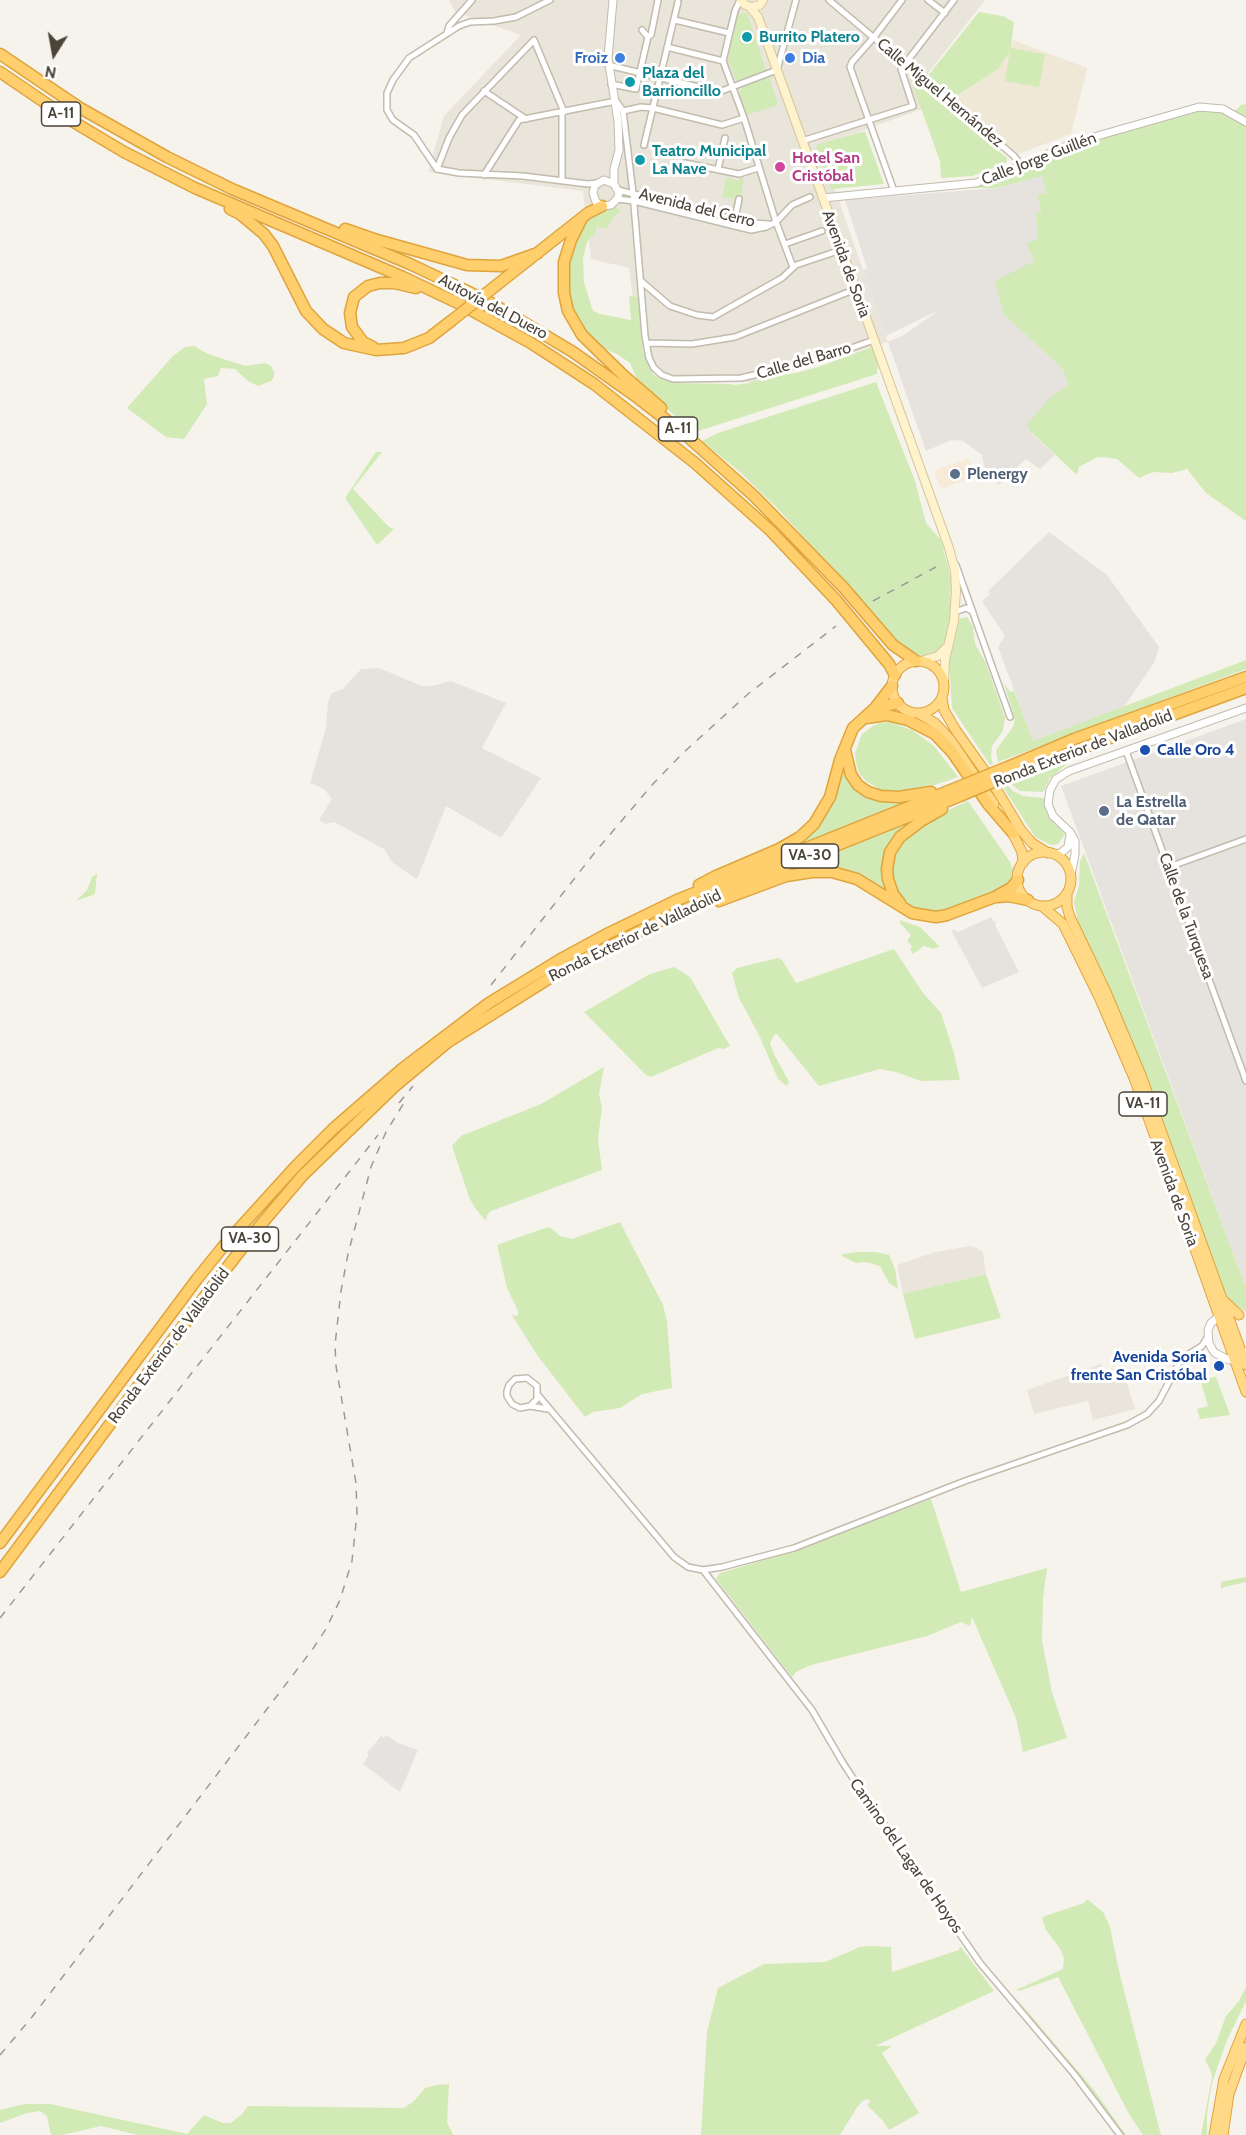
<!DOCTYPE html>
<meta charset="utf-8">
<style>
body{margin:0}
#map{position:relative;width:1246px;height:2135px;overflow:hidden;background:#f6f3ec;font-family:Cabin,sans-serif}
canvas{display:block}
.north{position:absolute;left:24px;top:24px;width:60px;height:60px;-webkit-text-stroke:4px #fff;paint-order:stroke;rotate:191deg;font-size:16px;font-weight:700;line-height:24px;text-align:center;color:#4b4439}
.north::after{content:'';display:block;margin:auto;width:21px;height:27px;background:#4b4439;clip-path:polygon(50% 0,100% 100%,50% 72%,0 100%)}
</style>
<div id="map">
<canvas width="1246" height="2135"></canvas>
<div class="north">N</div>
</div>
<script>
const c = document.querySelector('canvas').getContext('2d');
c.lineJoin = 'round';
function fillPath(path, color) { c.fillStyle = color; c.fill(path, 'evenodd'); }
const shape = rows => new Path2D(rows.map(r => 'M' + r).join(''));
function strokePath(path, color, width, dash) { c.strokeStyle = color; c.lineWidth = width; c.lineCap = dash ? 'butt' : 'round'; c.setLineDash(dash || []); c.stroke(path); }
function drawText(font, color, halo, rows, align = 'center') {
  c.font = font + ' Cabin,sans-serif'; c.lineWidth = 6; c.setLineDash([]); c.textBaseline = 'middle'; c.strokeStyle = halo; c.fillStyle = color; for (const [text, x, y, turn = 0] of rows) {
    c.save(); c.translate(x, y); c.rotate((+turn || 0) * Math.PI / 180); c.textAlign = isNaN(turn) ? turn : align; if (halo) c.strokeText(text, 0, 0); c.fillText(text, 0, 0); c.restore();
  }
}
const residential = shape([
 [449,0,985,0,925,77,922,109,820,146,888,342,752,382,669,382,641,364,629,268,591,259,583,191,428,172,444,116,521,35,455,12],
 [970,1246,977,1248,983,1252,986,1274,903,1294,897,1265,935,1252],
 [1101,1364,1103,1371,1122,1367,1135,1409,1093,1420,1088,1401,1034,1414,1027,1390]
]);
const commercial = shape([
 [969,458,975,477,941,489,934,471]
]);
const industrial = shape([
 [1042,176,1046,194,1037,195,1041,212,1036,214,1038,239,1034,261,1004,315,1062,368,1070,386,1052,396,1031,433,1055,455,1040,469,1026,459,999,485,984,466,982,455,963,441,952,440,926,451,888,342,904,335,939,310,886,336,863,270,867,268,845,200,996,188],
 [1049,532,1107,575,1159,647,1155,661,1124,707,1033,741,998,647,1005,636,982,601,990,594,988,591],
 [379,668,422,686,432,686,451,681,506,703,482,748,541,778,501,838,446,806,417,879,393,863,384,849,334,822,325,824,319,820,332,799,324,789,310,783,326,728,328,702,332,693,343,689,361,669],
 [1246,719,1246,1288,1061,786],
 [991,917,994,922,996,921,995,925,1019,972,982,988,951,930,953,929,958,932]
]);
const education = shape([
 [1013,40,1087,68,1071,134,1018,154,953,98,998,69,1010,51]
]);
const green = shape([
 [979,12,1003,16,1014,22,1011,48,1045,54,1039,87,1005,81,1010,51,998,69,953,98,927,77],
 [747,13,766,70,737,82,728,60,738,14],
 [769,77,778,105,747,115,739,94,743,86],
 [910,78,1007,158,1006,163,973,176,941,178,940,161],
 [1246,104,1246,521,1206,493,1187,469,1172,473,1153,472,1139,478,1117,459,1101,457,1095,458,1079,467,1077,475,1031,432,1027,424,1052,396,1069,385,1062,368,1004,315,995,281,1034,261,1027,243,1038,239,1036,213,1041,212,1037,195,1046,193,1042,176,996,188,971,188,1030,164,1117,133,1153,124,1189,112,1208,110,1224,113,1236,110,1241,105],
 [865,131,884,184,831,189,816,145],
 [727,177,738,181,740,177,744,179,738,210,732,208,736,191,733,199,722,197],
 [616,207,620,210,619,213,614,217,608,227,604,228,596,227,596,232,587,242,583,259,584,282,593,311,600,314,631,320,629,296,638,297,642,350,653,374,661,379,673,383,729,384,734,385,749,383,768,377,796,373,818,367,872,347,878,363,877,374,695,432,691,430,639,384,630,363,617,354,602,348,581,326,572,310,566,272,575,238,589,216,602,209],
 [194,346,208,354,245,366,265,363,271,366,274,372,274,377,271,381,258,386,248,381,235,369,221,368,218,376,204,379,207,404,184,439,166,437,127,408,173,356,185,347],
 [876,382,915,481,926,523,941,540,951,578,950,619,946,640,939,651,927,656,915,654,902,647,779,510,740,472,702,441,718,433],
 [376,452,382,452,353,489,389,527,394,529,377,545,345,498],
 [967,617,973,627,975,644,986,663,1005,718,1003,731,992,746,991,757,993,764,990,765,952,708,949,661,959,619],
 [1246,660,1246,669,998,762,996,750,1013,727,1015,720,1004,683,1010,692,1014,691,1033,741],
 [890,722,912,730,934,746,958,777,923,789,904,792,881,790,866,781,859,773,856,763,855,753,862,734,873,726,880,723],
 [841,763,859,790,920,797,787,851,824,817,831,806,837,789],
 [1068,763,1050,778,1043,792,1020,791,1011,784],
 [1007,785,1013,791,1023,796,1044,798,1046,811,1049,818,1065,834,1058,844,1051,845,1035,837,1003,787],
 [968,801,1010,862,1013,870,1012,879,998,890,951,908,929,911,913,907,902,899,893,885,891,879,894,853,906,838,936,816],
 [926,816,893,842,890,893,848,872,770,878],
 [1084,853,1246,1288,1246,1312,1231,1302,1224,1292,1140,1062,1110,989,1079,926,1074,902,1079,886,1080,861],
 [97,874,95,894,76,901,87,890,92,877],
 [900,920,920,927,939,946,934,949,924,946,913,954,910,949,912,946,907,941,911,935,900,923],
 [894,949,923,993,941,1013,954,1053,960,1080,921,1081,896,1072,880,1069,819,1086,777,1034,774,1035,770,1043,774,1054,789,1082,787,1086,778,1079,759,1035,739,998,732,973,737,968,778,958,782,960,796,983],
 [674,967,690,977,730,1046,724,1049,718,1048,651,1077,646,1075,584,1012,650,974],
 [604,1067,599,1094,602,1108,598,1139,602,1170,491,1211,487,1215,486,1221,475,1208,469,1197,452,1146,461,1136,541,1104],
 [620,1222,663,1305,667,1321,672,1388,642,1394,620,1408,593,1412,585,1417,537,1355,512,1315,518,1316,518,1311,507,1288,497,1245,548,1227,552,1229,560,1236,572,1239],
 [858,1252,875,1252,889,1255,895,1269,898,1289,889,1283,880,1266,866,1262,856,1263,842,1256,842,1254],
 [986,1274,1001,1318,915,1339,903,1294],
 [1216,1377,1230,1415,1200,1419,1197,1409,1208,1406,1200,1379],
 [931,1499,961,1592,1047,1568,1043,1598,1042,1641,1052,1692,1067,1738,1023,1752,1016,1718,972,1617,970,1626,961,1622,927,1636,811,1665,796,1672,792,1677,716,1579,720,1573,795,1551],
 [1246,1577,1246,1582,1221,1588,1221,1582],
 [1087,1899,1103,1912,1110,1927,1119,1971,1161,2135,1143,2135,1129,2114,1058,1977,1019,1991,1016,1990,1063,1969,1064,1958,1061,1950,1046,1930,1042,1917,1084,1903],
 [869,1946,891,1947,892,1972,959,1950,960,1946,994,1991,875,2046,892,2046,882,2053,919,2113,889,2130,883,2121,867,2105,871,2101,867,2099,862,2101,856,2109,840,2135,701,2135,707,2032,718,1988,764,1964,825,1962,860,1947],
 [1246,1987,1246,2001,1227,2040,1212,2083,1207,2114,1207,2135,1201,2135,1212,2077,1210,2069,1205,2060,1216,2043,1226,2016,1239,2001],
 [1011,1992,1094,2090,1126,2135,1122,2135],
 [449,2084,447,2122,453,2135,138,2135,101,2126,62,2135,51,2135,47,2116,40,2111,27,2113,0,2123,0,2110,25,2104,50,2104,187,2134,204,2115,223,2123,231,2123,242,2114,248,2106,404,2108,414,2101,425,2088,436,2085]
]);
const parking = shape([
 [386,1735,398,1743,418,1750,400,1792,363,1764,369,1755,367,1753,381,1736,384,1738]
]);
const minor = shape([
 [740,0,735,11,723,61,744,118,776,222,793,267],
 [829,0,987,133,1014,156,1021,165],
 [928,0,945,13],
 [675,20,729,33],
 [447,33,449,26,472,0],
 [648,37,651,35,658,0],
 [667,47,723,61],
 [905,64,954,0],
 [608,65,719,92,777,70,796,0],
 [611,84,636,89,648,37,642,30],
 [484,91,526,119],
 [623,111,641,107,653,108,722,125,744,118],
 [562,113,562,180],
 [802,141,913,106,901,69,902,62],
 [644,145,678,2],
 [685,163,739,174,758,168],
 [437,169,414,135,393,120,387,110,387,93,393,80,409,58,459,26,470,22,494,21,516,17,550,0],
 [437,169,449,138,462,115,534,40,564,112],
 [437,169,459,173,523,176,588,184,597,183],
 [718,169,725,138],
 [484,175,519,120,616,101,623,111,633,193,645,336,649,358,654,368,662,375,673,379,741,378,814,361,874,340],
 [618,190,749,223,769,224],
 [894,191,850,67,852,62,874,37,902,0],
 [617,199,634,201,751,230,766,227,776,222,792,205,810,197],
 [735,219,739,199],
 [785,244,822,231],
 [641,281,670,306,697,315,713,317,782,278,796,265,841,250],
 [647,343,692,344,735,337,856,289],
 [956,565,1010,717],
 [955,612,966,608,972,611],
 [1126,751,1246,1081],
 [1169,867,1246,839],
 [538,1395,674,1557,688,1567,703,1570,722,1567,794,1548,965,1481,1127,1425,1147,1414,1159,1401,1181,1359,1202,1346,1208,1336],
 [530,1406,537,1399,537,1386,527,1378,515,1379,509,1385,507,1391,507,1396,512,1404,520,1408,530,1406,548,1409],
 [703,1570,812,1710,843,1763,866,1798,980,1963,1074,2074,1120,2135]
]);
const tertiary = shape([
 [613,0,608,58,618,121,619,150,614,169,614,184,619,193,617,199,611,205,602,206,596,202,593,193,595,185,604,180,614,184],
 [823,198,976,183,1006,172,1076,142,1199,107,1223,109,1246,122],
 [1055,855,1062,852,1068,847,1070,834],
 [1071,875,1075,854,1075,841,1070,832,1053,816,1048,804,1050,790,1056,779,1069,771,1246,708],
 [1222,1314,1211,1323,1208,1330,1209,1343,1212,1349,1215,1353,1229,1360,1242,1355,1246,1352]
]);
const secondary = shape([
 [741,0,745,5,752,7,760,5,763,0],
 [750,7,758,17,949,548,955,571,956,591,954,621,945,660,944,681],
 [921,661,938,656,947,647]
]);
const trunk = shape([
 '892 687a26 26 0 1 1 52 0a26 26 0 1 1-52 0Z',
 [942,698,944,710,955,729,989,777,1021,830,1032,843,1048,853],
 [918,713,935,723,950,739,994,804],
 [1010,828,1022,852,1023,863],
 '1017 879a27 27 0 1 1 54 0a27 27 0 1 1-54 0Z',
 [1067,894,1067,907,1070,917,1106,992,1141,1075,1246,1365],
 [1042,906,1063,924,1099,997,1134,1078,1246,1392],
 [1223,1300,1239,1315],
 [1214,2135,1224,2079,1246,2024],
 [1223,2135,1229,2094,1246,2047]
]);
const motorway = shape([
 [0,54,80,108,167,157,232,189,410,264,488,301,573,352,638,398,688,437,726,471,754,496,843,587,893,645,916,661],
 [0,72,72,121,124,152,195,188,403,277,462,305,531,343,594,384,695,463,771,531,836,600,889,664,895,675],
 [230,209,240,214,264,234,273,246,306,311,323,329,344,343,376,350,404,348,429,338,451,321],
 [582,218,571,240,564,262,564,293,568,311,582,335,623,375,661,408],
 [345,229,374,239,467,265,501,266,538,253],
 [498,284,588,213,602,206],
 [373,347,363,342,352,327,350,313,354,297,368,286,380,283,394,283,416,288],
 [875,708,898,703],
 [866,718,887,715,908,720,935,734,952,752,988,804,1013,833],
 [845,750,851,775,858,785,868,792,881,796,899,797,931,792],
 [1010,766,1074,739,1246,677],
 [1015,773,1246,688],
 [699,885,716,876,779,849,800,837,814,824,830,797,840,760,853,728,875,708,892,686],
 [998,897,1008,896,1028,900],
 [719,901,786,876,812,872,832,872,857,879,912,913,936,917,947,915,995,897,1011,888,1018,880],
 [900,903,893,894,888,879,887,869,890,852,900,837,921,821,942,809],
 [0,1543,197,1279,226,1243,295,1167,333,1129,402,1069,489,1003,561,959,609,933,677,900,956,788],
 [0,1572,209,1291,253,1234,303,1175,394,1087,448,1042,564,969,662,920,745,882,960,796]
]);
const rail = shape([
 [873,601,936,567],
 [491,985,596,851,652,785,683,753,748,694,836,626],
 [399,1103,413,1086],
 [0,1618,378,1135],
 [0,2055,32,2017,312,1650,326,1629,340,1600,352,1561,357,1514,356,1483,336,1366,335,1345,341,1291,348,1254,371,1167,386,1132,407,1098]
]);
const motorwayBridge = shape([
 [451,321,498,284],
 [956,788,1010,766],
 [960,796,1015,773]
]);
const markers = [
 [747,37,6,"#0f9aa8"],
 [620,58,6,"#3f7fe0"],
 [790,58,6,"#3f7fe0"],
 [630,82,6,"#0f9aa8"],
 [640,160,6,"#0f9aa8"],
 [780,167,6,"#d1479c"],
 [955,474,6,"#5c6f8a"],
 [1145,750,6,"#1a4fb4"],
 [1104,811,6,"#5c6f8a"],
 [1219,1366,6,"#1a4fb4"]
];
const shields = [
 [61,114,39],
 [678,429,39],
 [810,856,57],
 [1143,1104,48],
 [250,1239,57]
];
const shieldNames = [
 ["A-11",61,114],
 ["A-11",678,429],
 ["VA-30",810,856],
 ["VA-11",1143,1104],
 ["VA-30",250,1239]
];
const cultureNames = [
 ["Burrito Platero",759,37],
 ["Plaza del",642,73],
 ["Barrioncillo",642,91],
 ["Teatro Municipal",652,151],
 ["La Nave",652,169]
];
const shopNames = [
 ["Froiz",608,58],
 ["Dia",802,58,"left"]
];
const streetNames = [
 ["Calle Miguel Hernández",940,93,40],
 ["Calle Jorge Guillén",1039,159,-21],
 ["Avenida del Cerro",697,208,14],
 ["Avenida de Soria",846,264,70],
 ["Autovía del Duero",493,307,28],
 ["Calle del Barro",804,361,-16],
 ["Ronda Exterior de Valladolid",1083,749,-21],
 ["Calle de la Turquesa",1186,916,70],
 ["Ronda Exterior de Valladolid",635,936,-26],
 ["Avenida de Soria",1174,1193,70],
 ["Ronda Exterior de Valladolid",169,1346,-53],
 ["Camino del Lagar de Hoyos",906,1856,55]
];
const hotelNames = [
 ["Hotel San",792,158],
 ["Cristóbal",792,176]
];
const serviceNames = [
 ["Plenergy",967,474],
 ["La Estrella",1116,802],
 ["de Qatar",1116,820]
];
const transitNames = [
 ["Calle Oro 4",1157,750],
 ["Avenida Soria",1207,1357,"right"],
 ["frente San Cristóbal",1207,1375,"right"]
];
fillPath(residential, '#eae5da');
fillPath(commercial, '#f7ead8');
fillPath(industrial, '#e6e2dd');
fillPath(education, '#efe8d6');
fillPath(green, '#d2eab5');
fillPath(parking, '#e5e3e0');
strokePath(minor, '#c2bbae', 8);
strokePath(tertiary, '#c2bbae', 9);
strokePath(secondary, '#d6c79b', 10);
strokePath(trunk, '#e0a43c', 11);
strokePath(motorway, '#e0a43c', 13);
strokePath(minor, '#fff', 5);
strokePath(tertiary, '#fff', 7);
strokePath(secondary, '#fff3cd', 8);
strokePath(trunk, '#ffd985', 9);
strokePath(motorway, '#ffcf6e', 10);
strokePath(rail, '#9a9a9a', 1.5, [8, 8]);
strokePath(motorwayBridge, '#e0a43c', 13, []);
strokePath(motorwayBridge, '#ffcf6e', 10);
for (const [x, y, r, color] of markers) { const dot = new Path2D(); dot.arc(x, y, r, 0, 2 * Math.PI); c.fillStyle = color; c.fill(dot); strokePath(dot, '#fff', 2); }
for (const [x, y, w] of shields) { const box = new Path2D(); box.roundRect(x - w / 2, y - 12, w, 24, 4.5); c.fillStyle = '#fff'; c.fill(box); strokePath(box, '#4b4439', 1.5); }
drawText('bold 15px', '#4b4439', null, shieldNames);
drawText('bold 16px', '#0d838f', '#fff', cultureNames, 'left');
drawText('bold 16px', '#366cbe', '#fff', shopNames, 'right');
drawText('16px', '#4b4439', '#fff', streetNames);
drawText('bold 16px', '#b23c85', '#fff', hotelNames, 'left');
drawText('bold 16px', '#4e5e75', '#fff', serviceNames, 'left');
drawText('bold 16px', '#164399', '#fff', transitNames, 'left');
</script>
